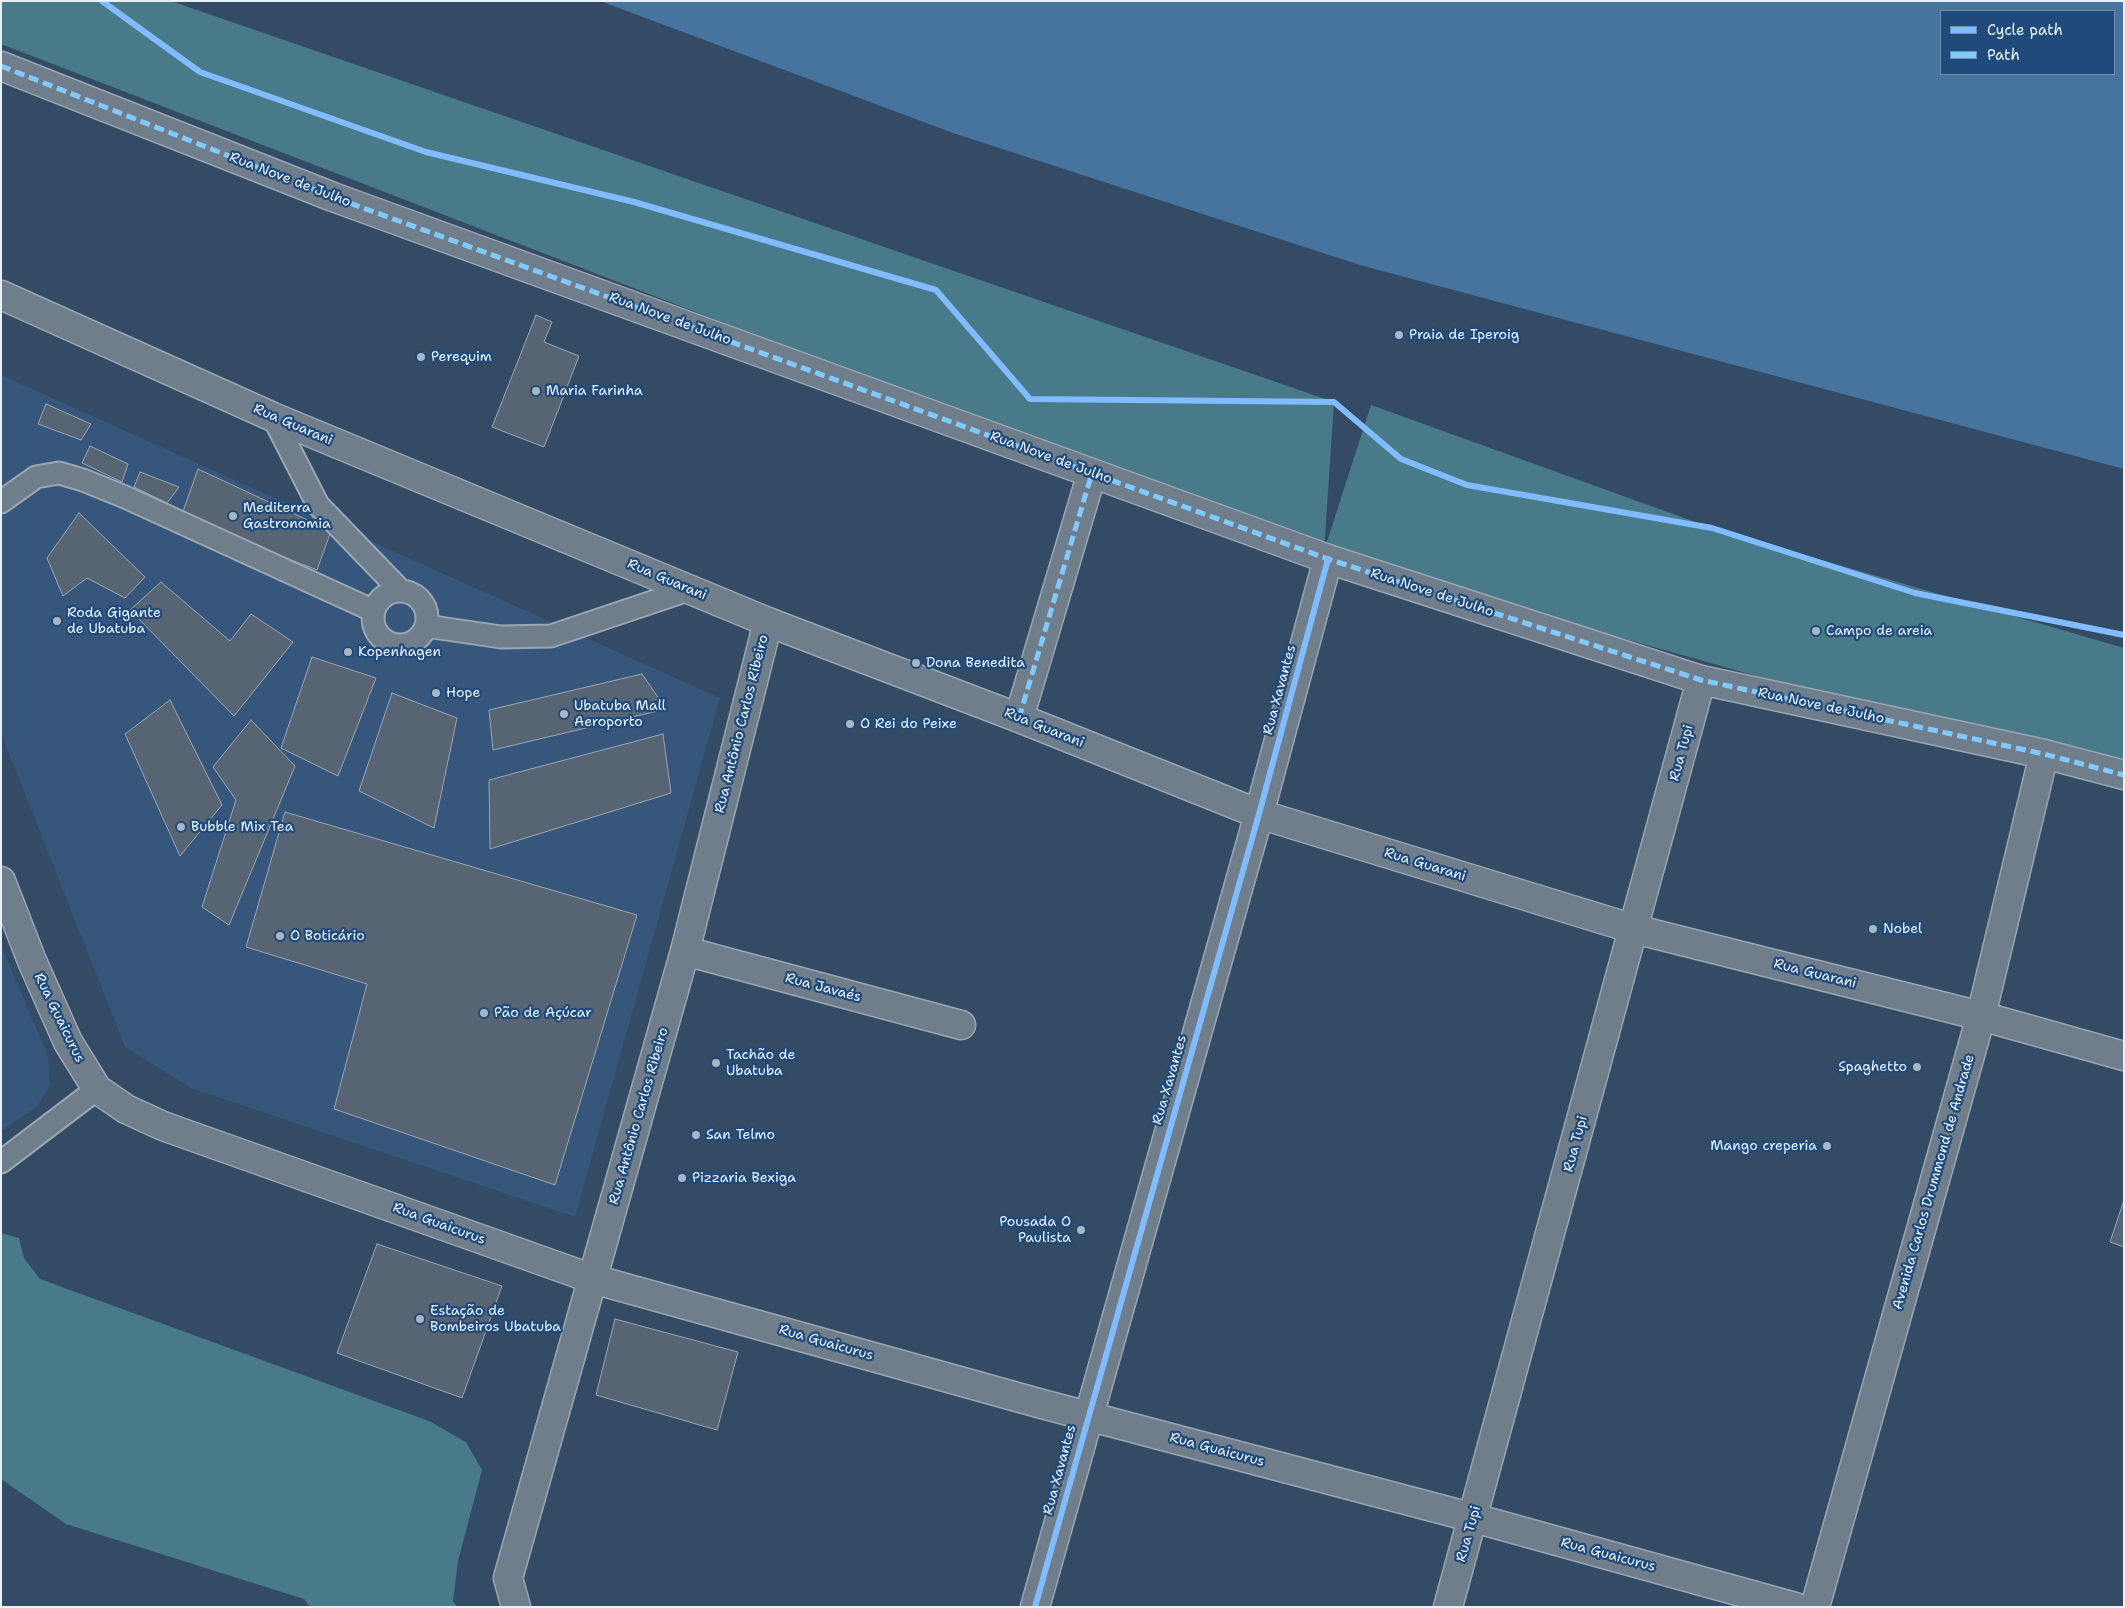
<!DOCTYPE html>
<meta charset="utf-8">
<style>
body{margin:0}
#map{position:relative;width:2125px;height:1608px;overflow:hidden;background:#344b65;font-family:"Shantell Sans",sans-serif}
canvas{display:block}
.frame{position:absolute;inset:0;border:2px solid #e8f1f8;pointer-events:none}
.legend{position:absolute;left:1940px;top:10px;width:175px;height:65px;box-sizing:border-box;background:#1f4a7a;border:1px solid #6f8dac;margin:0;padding:6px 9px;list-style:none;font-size:15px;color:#e8f1f8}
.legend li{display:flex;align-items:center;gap:10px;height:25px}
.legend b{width:25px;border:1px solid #6f8dac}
</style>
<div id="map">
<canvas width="2125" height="1608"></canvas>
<div class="frame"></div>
<ul class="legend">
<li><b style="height:6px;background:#80bcff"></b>Cycle path</li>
<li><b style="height:6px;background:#80caff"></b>Path</li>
</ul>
</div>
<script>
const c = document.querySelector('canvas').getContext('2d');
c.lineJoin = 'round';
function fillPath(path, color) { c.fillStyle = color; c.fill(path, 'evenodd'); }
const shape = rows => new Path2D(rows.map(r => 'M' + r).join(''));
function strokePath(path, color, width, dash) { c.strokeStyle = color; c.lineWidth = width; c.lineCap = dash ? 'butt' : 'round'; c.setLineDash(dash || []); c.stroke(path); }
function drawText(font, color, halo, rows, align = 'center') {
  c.font = font + ' "Shantell Sans",sans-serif'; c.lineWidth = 4.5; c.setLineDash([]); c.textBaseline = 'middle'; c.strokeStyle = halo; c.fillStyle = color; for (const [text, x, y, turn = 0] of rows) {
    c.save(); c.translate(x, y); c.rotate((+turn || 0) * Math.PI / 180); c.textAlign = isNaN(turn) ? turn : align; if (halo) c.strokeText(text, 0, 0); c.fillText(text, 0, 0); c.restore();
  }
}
const built = shape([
 [1,375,720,698,575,1217,191,1088,125,1047,1,733],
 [1,945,48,1056,50,1085,37,1107,1,1131]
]);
const green = shape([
 [1,1,171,1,1334,402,1324,551,1371,405,1712,528,2124,648,2124,770,2041,746,1778,682,1323,554,1,44],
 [1,1233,19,1238,24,1258,40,1279,429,1421,466,1442,482,1470,458,1561,453,1601,457,1607,310,1607,304,1599,66,1524,1,1479]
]);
const water = shape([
 [600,1,2124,1,2124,469,1360,265,953,133],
 [1941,11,2114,11,2114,74,1941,74]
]);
const building = shape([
 [536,315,552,322,544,342,579,356,544,447,492,427,536,315],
 [46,404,91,424,81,440,38,424,46,404],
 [90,446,128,464,122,482,82,463,90,446],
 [198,469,331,531,317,570,181,517,198,469],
 [140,472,179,487,167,503,134,487,140,472],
 [79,513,145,577,125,598,87,578,63,596,47,558,79,513],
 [161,582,230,641,251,614,293,642,234,716,130,610,161,582],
 [312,657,376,678,338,776,281,748,312,657],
 [642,674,666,709,493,750,489,710,642,674],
 [392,693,457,718,434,828,359,791,392,693],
 [170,700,222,805,180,856,125,734,170,700],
 [251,720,295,766,229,925,202,907,236,800,213,767,251,720],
 [663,734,671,793,490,849,489,780,663,734],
 [285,812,637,915,555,1185,334,1109,367,984,246,947,285,812],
 [2124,1200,2124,1247,2110,1242,2124,1200],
 [377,1244,502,1286,462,1398,337,1353,377,1244],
 [615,1319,738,1352,717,1430,596,1395,615,1319]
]);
const service = shape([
 [273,417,318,505,401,591],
 [1,502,36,477,59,473,83,480,125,497,374,611],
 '373 618a27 27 0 1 1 54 0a27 27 0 1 1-54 0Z',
 [426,626,501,637,551,636,691,589],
 [1,1162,97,1089]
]);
const pedestrian = shape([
 [1,66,333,197,1328,559,1701,680,2044,754,2124,775],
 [1019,718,1092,473]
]);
const minor = shape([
 [685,951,961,1025],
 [516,1607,508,1578,685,951,768,622],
 [1035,1607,1259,814,1328,559],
 [1448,1607,1701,680],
 [1815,1607,1981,1016,2044,754]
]);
const secondary = shape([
 [1,295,273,417,768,622,1019,718,1259,814,1634,929,1981,1016,2124,1056],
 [1,881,32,961,68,1042,97,1089,126,1109,163,1126,593,1279,1042,1404,1474,1518,1795,1607]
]);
const quiet = shape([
 [1,66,333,197,1328,559,1701,680,2044,754,2124,775],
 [1019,718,1092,473]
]);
const cycleway = shape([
 [102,1,200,72,426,152,634,202,936,290,1030,399,1334,402,1401,459,1467,485,1712,528,1915,593,2124,635],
 [1035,1607,1259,814,1328,559]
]);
const markers = [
 [1399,335,5,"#a9b7c5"],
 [421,357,5,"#a9b7c5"],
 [536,391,5,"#a9b7c5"],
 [233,516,5,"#a9b7c5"],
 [57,621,5,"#a9b7c5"],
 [1816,631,5,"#a9b7c5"],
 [348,652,5,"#a9b7c5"],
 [916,663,5,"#a9b7c5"],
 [436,693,5,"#a9b7c5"],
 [564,714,5,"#a9b7c5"],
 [850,724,5,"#a9b7c5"],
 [181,827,5,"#a9b7c5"],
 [1873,929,5,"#a9b7c5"],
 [280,936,5,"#a9b7c5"],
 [484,1013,5,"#a9b7c5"],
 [716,1063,5,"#a9b7c5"],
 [1917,1067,5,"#a9b7c5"],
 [696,1135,5,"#a9b7c5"],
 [1827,1146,5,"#a9b7c5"],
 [682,1178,5,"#a9b7c5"],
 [1081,1230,5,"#a9b7c5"],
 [420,1319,5,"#a9b7c5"]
];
const streetNames = [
 ["Rua Nove de Julho",290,180,21],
 ["Rua Nove de Julho",670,319,20],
 ["Rua Guarani",293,425,23],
 ["Rua Nove de Julho",1051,458,20],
 ["Rua Guarani",667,580,23],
 ["Rua Nove de Julho",1432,593,18],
 ["Rua Xavantes",1280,690,-75],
 ["Rua Nove de Julho",1821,706,12],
 ["Rua Antônio Carlos Ribeiro",742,724,-76],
 ["Rua Guarani",1044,728,22],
 ["Rua Tupi",1682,753,-75],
 ["Rua Guarani",1425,865,17],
 ["Rua Guarani",1815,974,14],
 ["Rua Javaés",823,988,15],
 ["Rua Guaicurus",59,1018,64],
 ["Rua Xavantes",1170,1080,-74],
 ["Rua Antônio Carlos Ribeiro",639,1116,-74],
 ["Rua Tupi",1576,1144,-75],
 ["Avenida Carlos Drummond de Andrade",1934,1182,-74],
 ["Rua Guaicurus",439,1224,20],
 ["Rua Guaicurus",826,1343,16],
 ["Rua Guaicurus",1217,1450,15],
 ["Rua Xavantes",1060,1470,-75],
 ["Rua Tupi",1469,1534,-74],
 ["Rua Guaicurus",1608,1555,15]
];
const poiNames = [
 ["Praia de Iperoig",1409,335],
 ["Perequim",431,357],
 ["Maria Farinha",546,391],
 ["Mediterra",243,508],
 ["Gastronomia",243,524],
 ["Roda Gigante",67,613],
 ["de Ubatuba",67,629],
 ["Campo de areia",1826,631],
 ["Kopenhagen",358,652],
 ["Dona Benedita",926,663],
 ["Hope",446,693],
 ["Ubatuba Mall",574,706],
 ["Aeroporto",574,722],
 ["O Rei do Peixe",860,724],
 ["Bubble Mix Tea",191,827],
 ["Nobel",1883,929],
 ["O Boticário",290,936],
 ["Pão de Açúcar",494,1013],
 ["Tachão de",726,1055],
 ["Ubatuba",726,1071],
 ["Spaghetto",1907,1067,"right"],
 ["San Telmo",706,1135],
 ["Mango creperia",1817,1146,"right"],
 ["Pizzaria Bexiga",692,1178],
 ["Pousada O",1071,1222,"right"],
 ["Paulista",1071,1238,"right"],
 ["Estação de",430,1311],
 ["Bombeiros Ubatuba",430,1327]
];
fillPath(built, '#36567b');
fillPath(green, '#487a89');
fillPath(water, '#46749e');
fillPath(building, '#576473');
strokePath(building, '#9aa6b3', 1);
strokePath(service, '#9aa6b3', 25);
strokePath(pedestrian, '#9aa6b3', 31);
strokePath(minor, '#9aa6b3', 31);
strokePath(secondary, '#9aa6b3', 31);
strokePath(service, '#707e8c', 21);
strokePath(pedestrian, '#707e8c', 28);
strokePath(minor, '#707e8c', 28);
strokePath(secondary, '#707e8c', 28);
strokePath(quiet, '#80caff', 5, [10, 5]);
strokePath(cycleway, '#80bcff', 6);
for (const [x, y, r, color] of markers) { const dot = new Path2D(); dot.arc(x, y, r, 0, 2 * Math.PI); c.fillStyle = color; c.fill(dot); strokePath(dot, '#1f4a7a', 2); }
drawText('14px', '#e8f1f8', '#1f4a7a', streetNames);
drawText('14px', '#e8f1f8', '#1f4a7a', poiNames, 'left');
</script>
